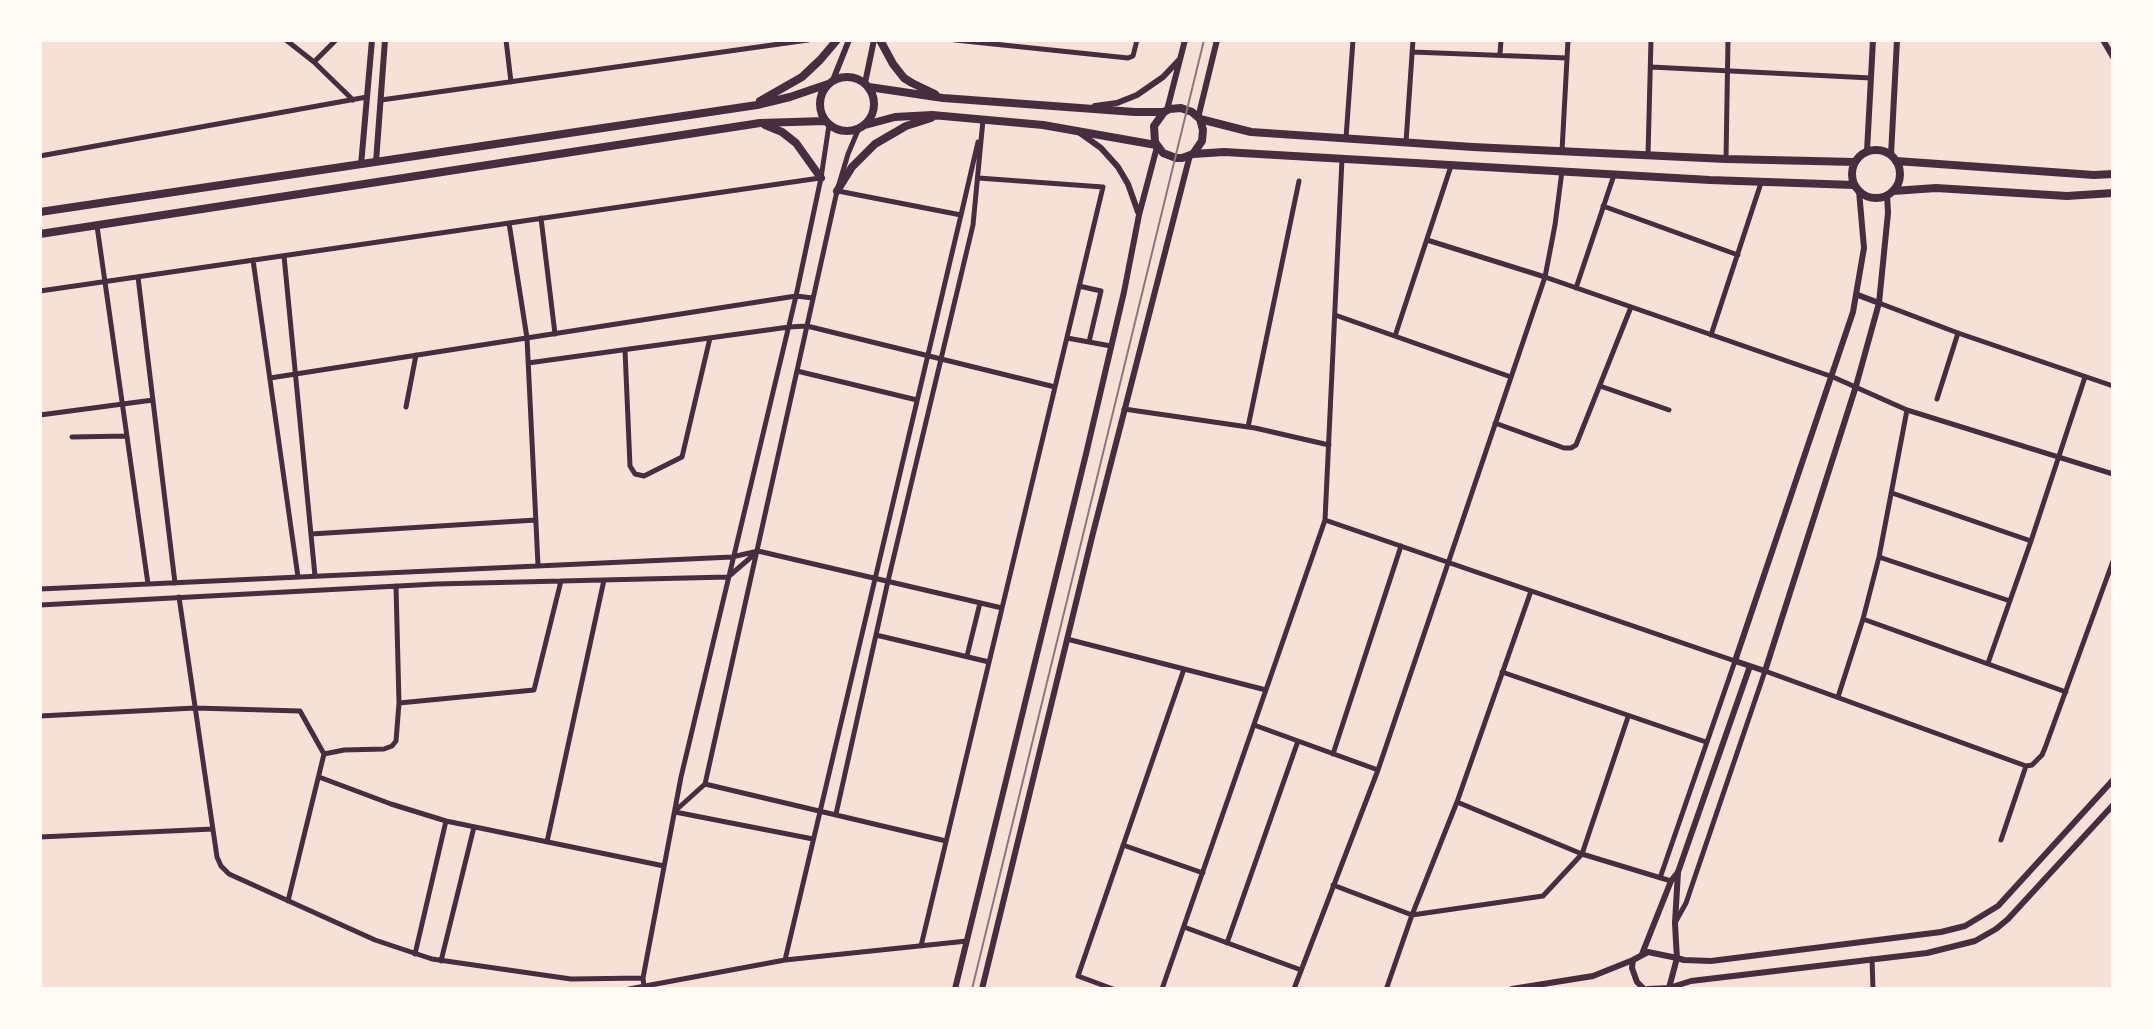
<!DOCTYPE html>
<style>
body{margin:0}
#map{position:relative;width:2153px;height:1029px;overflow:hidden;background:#f7e1d7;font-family:"DejaVu Sans",sans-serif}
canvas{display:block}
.frame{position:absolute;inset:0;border:42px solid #fffaf5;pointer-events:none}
</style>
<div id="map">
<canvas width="2153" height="1029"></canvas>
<div class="frame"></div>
</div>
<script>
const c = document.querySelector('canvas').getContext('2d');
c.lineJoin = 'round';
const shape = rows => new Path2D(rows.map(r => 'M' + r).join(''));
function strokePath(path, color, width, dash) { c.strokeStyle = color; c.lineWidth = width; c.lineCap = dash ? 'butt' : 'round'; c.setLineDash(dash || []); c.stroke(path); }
const minor = shape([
 [286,40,314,62,353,100],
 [506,40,511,82],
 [955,40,1128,58,1133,56,1137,40],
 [1412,52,1567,58],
 [1500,54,1501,40],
 [314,62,336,40],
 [1651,67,1871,78],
 [381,100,808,40],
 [1346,138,1353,40],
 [1406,142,1413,40],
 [1562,151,1568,40],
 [1648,155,1651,40],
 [40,156,367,97],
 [1726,159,1728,40],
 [1603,206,1738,255],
 [961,215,978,142],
 [541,218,555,334],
 [509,223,527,338,538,565],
 [97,226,148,584],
 [1427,240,1545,277,1833,377,1907,410,2113,474],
 [284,256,315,576],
 [253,260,298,577],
 [138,277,175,583],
 [1079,286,1101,291,1089,342],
 [1576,288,1614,175],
 [40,291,820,178],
 [1879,303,1958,333,2113,386],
 [1335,315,1511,377],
 [1711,335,1761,183],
 [1395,336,1451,166],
 [1067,338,1111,346],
 [625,350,630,466,635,474,644,476,682,457,710,338],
 [528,363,789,327,807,326,1055,387],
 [797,371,917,400],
 [270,378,796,296,813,298],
 [1600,386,1669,410],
 [1937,399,1958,333],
 [406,407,416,355],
 [1124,409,1255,428,1329,445],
 [40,415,153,400],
 [1495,423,1564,448,1571,448,1576,445,1631,307],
 [1248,427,1299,181],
 [72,437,127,436],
 [1892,493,2031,541],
 [1325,520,1735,661,1660,878],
 [311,534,536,520],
 [1879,557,2010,601],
 [40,589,732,557,758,551,1002,608],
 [179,597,217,857,221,866,229,874,375,940,432,959,571,979,643,978],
 [40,605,436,584,728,577,757,552],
 [1863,619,2066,692],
 [876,635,989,662],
 [1067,639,1266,690],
 [967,656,980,603],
 [1988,663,2031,541,2085,377],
 [1502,672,1706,742],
 [1838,697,1863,619,1879,557,1907,410],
 [399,703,534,690,561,581],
 [40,716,195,708,300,711,324,754,288,901],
 [1254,725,1378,770],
 [324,754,344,750,384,749,392,746,396,741,399,703,396,586],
 [1333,754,1401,546],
 [319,777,391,804,446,821,664,866],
 [705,784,946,841],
 [1457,802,1582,854,1671,881],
 [675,811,705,784,837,191,848,154,859,128],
 [675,812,813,839],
 [836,814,888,581,973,225,983,120],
 [40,837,213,829],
 [2001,840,2026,766],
 [547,842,604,580],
 [1123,845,1203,873],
 [1333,885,1412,915,1543,896,1582,854,1628,717],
 [1676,921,1686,903,1765,671,2026,766,2032,765,2042,755,2045,748,2113,561],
 [1184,927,1301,970],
 [1227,943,1298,741],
 [921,946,1103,187,978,178],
 [415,954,446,821],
 [1872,959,1873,989],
 [785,960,961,215,838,191],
 [441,961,474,827],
 [644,987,643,978,681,777,796,296,821,178,829,125],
 [1387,987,1412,915,1457,802,1531,591],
 [629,989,785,960,967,941],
 [1113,989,1078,976,1184,669],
 [1162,989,1325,520,1342,159],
 [1294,989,1378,770,1545,277,1555,225,1562,171]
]);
const tertiary = shape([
 [833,80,849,40],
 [865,83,874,40],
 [376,162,385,40],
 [361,165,372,40]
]);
const secondary = shape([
 [2103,40,2113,57],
 [1095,106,1117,103,1137,95,1163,77,1180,59],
 [1167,110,1185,40],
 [1198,118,1217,40],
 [1080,133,1101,148,1118,167,1128,184,1138,212],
 [1867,151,1873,40],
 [1891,155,1897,40],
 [1859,191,1864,248,1853,312,1735,661,1765,671,1856,386,1879,303,1888,213,1887,195],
 [1858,295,1879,303],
 [1678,872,1675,923,1676,942,1677,958,1684,960,1711,961,1941,932,1965,926,1998,906,2113,780],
 [1642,954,1671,881,1678,872,1750,666],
 [955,989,1086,454,1124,292,1139,215,1157,147],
 [982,989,1092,537,1190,155],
 [1512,989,1593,976,1633,960],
 [1644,989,1637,982,1632,968,1633,960,1648,952,1677,958,1669,988],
 [1648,989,1669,988,1691,981,1927,953,1975,941,1996,929,2008,919,2113,805]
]);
const trunk = shape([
 [880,40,893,64,904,78,912,83,935,94],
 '820 104a27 27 0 1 1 54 0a27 27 0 1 1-54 0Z',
 [869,87,943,98,1135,112,1163,112],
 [760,101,802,77,820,60,837,40],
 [1200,119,1251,132,1473,147,1726,159,1855,162],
 [765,125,782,132,796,143,821,178],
 [865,125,895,117,932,115,1043,125,1156,145],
 '1852 174a24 24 0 1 1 48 0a24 24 0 1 1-48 0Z',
 [1193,154,1202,141,1203,130,1200,119,1192,112,1181,108,1169,109,1164,112,1154,126,1155,142,1163,153,1176,158,1182,158,1193,154,1224,152,1710,180,1854,185],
 [1896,161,2094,175,2113,174],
 [837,191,852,167,875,144,906,126,931,118],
 [1893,191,1936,188,2067,196,2113,193],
 [40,212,757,105,790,97,828,84],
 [40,234,760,123,825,121]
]);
const tram = shape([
 [972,989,1204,40]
]);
strokePath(minor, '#4a2c40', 5);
strokePath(tertiary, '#4a2c40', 6);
strokePath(secondary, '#4a2c40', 6);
strokePath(trunk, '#4a2c40', 8);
strokePath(tram, '#8f747c', 2);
</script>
